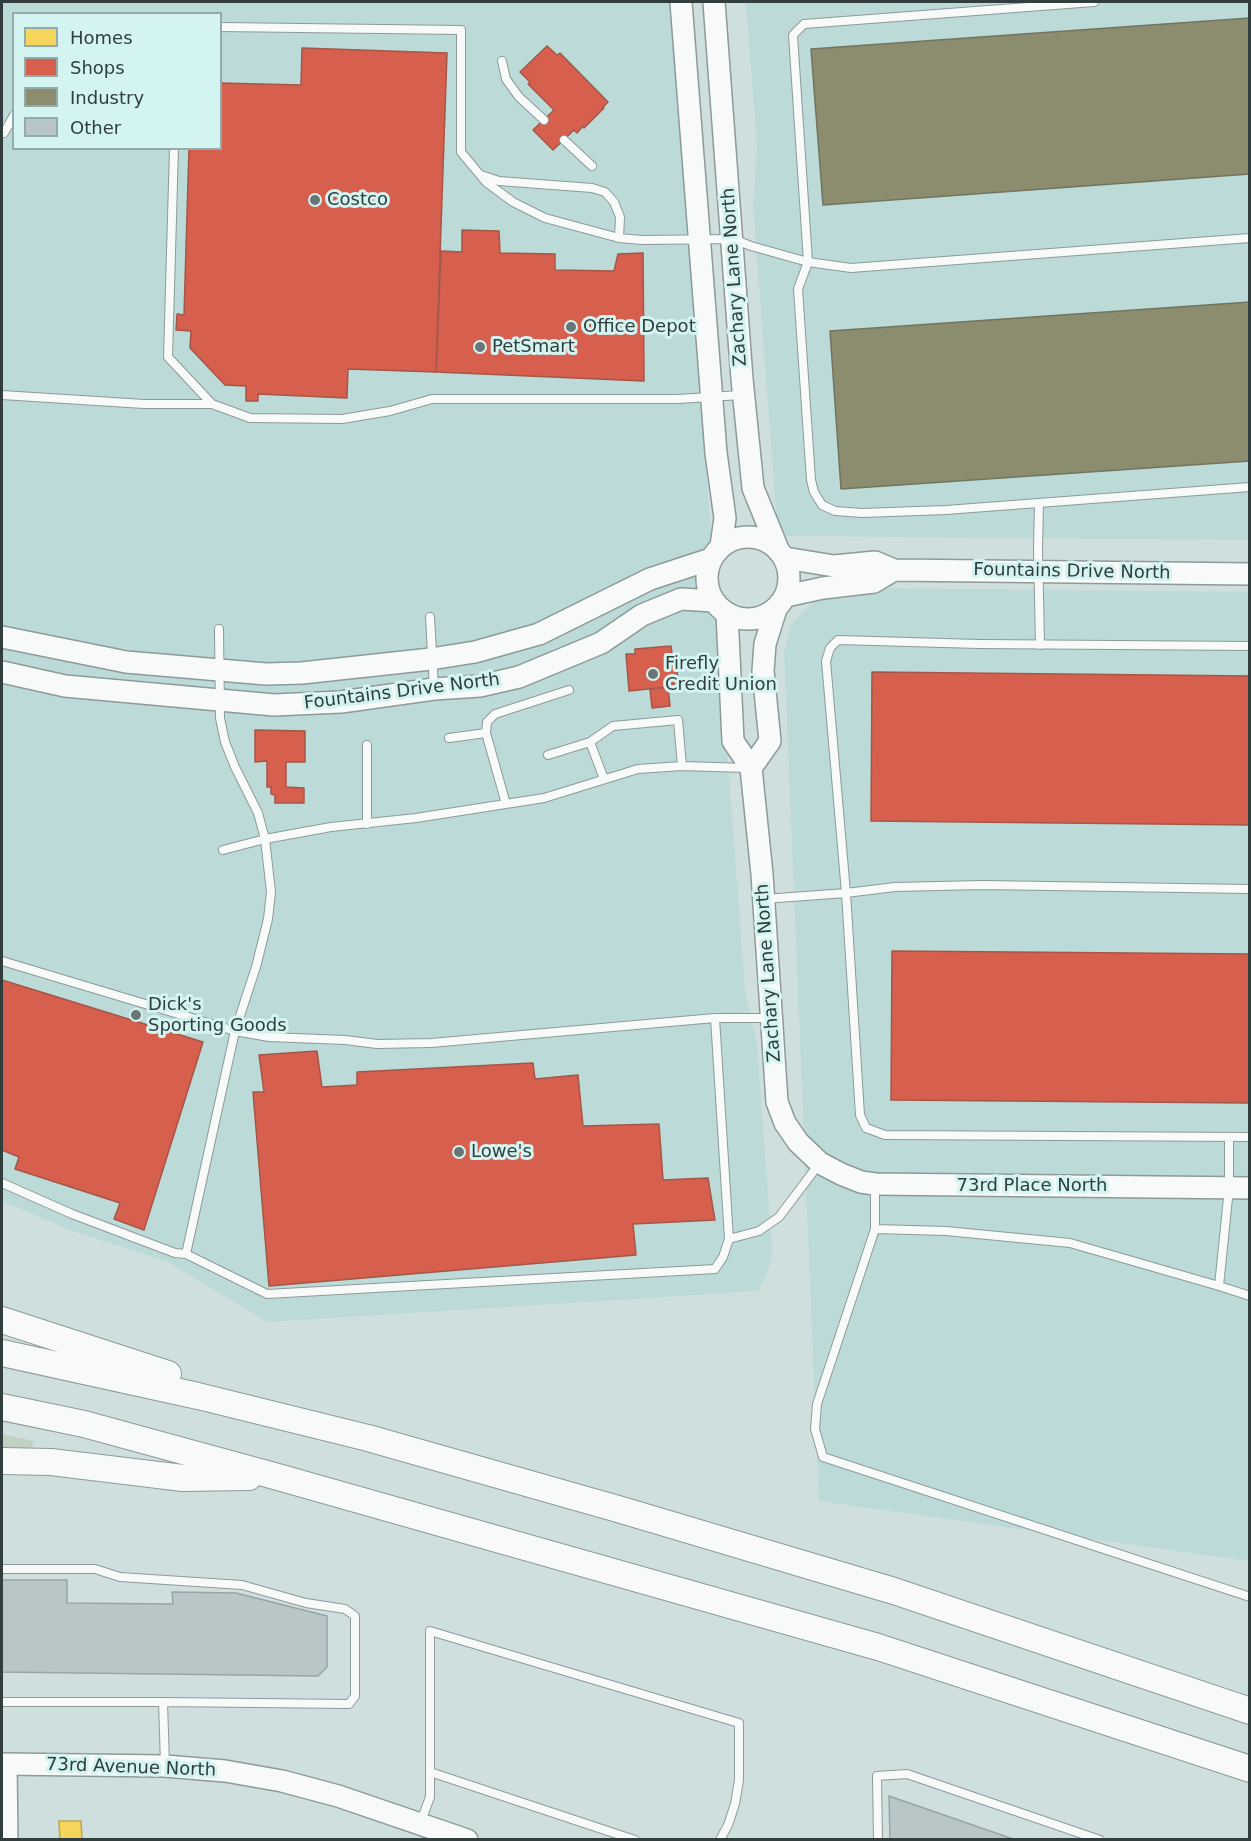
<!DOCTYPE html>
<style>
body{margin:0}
#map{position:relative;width:1251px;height:1841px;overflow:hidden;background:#cedfde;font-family:"DejaVu Sans",sans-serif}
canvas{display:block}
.frame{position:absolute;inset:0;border:3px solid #313e3d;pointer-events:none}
.legend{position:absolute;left:12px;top:12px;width:210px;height:138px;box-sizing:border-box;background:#d4f4f2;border:2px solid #93abaa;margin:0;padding:8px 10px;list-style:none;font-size:18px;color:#313e3d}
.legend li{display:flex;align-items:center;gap:12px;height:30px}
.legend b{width:30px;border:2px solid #93abaa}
</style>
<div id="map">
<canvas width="1251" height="1841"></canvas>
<div class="frame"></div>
<ul class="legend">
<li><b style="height:16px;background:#f6d55c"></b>Homes</li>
<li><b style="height:16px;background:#d6604d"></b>Shops</li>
<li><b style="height:16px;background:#8c8c6e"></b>Industry</li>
<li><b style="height:16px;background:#b8c6c8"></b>Other</li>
</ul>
</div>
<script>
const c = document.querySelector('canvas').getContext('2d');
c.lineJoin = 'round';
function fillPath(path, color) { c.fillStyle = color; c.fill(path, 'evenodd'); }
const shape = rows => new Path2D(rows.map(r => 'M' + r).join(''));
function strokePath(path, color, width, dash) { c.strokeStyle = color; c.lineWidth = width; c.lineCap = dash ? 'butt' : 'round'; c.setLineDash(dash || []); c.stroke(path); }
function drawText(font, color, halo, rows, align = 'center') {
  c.font = font + ' "DejaVu Sans",sans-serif'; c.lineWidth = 6; c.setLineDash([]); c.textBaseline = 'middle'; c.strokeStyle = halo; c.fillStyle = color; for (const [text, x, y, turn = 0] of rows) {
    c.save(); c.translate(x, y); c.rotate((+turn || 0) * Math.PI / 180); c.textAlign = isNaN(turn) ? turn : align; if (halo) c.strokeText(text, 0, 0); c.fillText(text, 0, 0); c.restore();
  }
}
const built = shape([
 [2,2,671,2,745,990,757,1046,772,1248,770,1265,758,1291,268,1322,168,1262,70,1230,2,1201],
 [14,14,220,14,220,148,14,148],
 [745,2,1249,2,1249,540,778,536,753,205,757,146,747,15],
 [871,588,1249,592,1249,1561,819,1501,784,651,791,625,818,596]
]);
const green = shape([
 [2,1434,34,1441,31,1449,2,1447]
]);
const homes = shape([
 [59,1821,81,1821,82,1840,60,1840,59,1821]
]);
const shops = shape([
 [547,46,557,55,560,53,608,102,603,107,604,108,584,128,583,126,577,133,574,130,553,150,533,130,554,110,528,84,530,82,520,72,547,46],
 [302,48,447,53,436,372,348,369,347,398,258,394,258,401,246,401,246,386,225,385,190,348,191,331,176,330,177,314,184,315,189,148,220,148,220,83,301,85,302,48],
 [462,230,499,231,500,253,555,254,555,270,614,271,618,254,643,253,644,381,436,372,441,251,462,252,462,230],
 [671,646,672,654,676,654,678,684,668,685,668,687,629,691,626,654,635,654,635,649,671,646],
 [872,672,1250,676,1250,825,871,821,872,672],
 [668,687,670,706,652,708,650,689,668,687],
 [255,730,305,731,305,762,286,762,286,787,304,788,304,803,275,803,275,795,271,794,271,787,267,787,267,761,255,762,255,730],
 [892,951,1250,954,1250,1103,891,1100,892,951],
 [2,980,203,1042,144,1230,114,1219,120,1203,15,1169,19,1157,2,1150,2,980],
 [317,1051,322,1087,357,1085,357,1072,533,1063,535,1079,578,1075,583,1126,659,1124,663,1180,708,1178,715,1220,633,1224,636,1255,269,1286,253,1092,264,1092,259,1055,317,1051]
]);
const industry = shape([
 [1250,18,1250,174,823,205,811,49,1250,18],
 [1250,302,1250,461,841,489,830,331,1250,302]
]);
const building = shape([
 [2,1580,67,1580,67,1603,173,1604,172,1592,236,1593,327,1616,327,1667,318,1676,2,1672,2,1580],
 [889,1796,1016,1840,890,1840,889,1796]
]);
const lane = shape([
 [1094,2,804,24,793,35,808,262,798,289,811,480,814,492,822,505,835,511,862,513,946,510,1250,487],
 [220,27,461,30,461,152,486,182,513,202,545,218,619,238,642,240,733,239,751,246,808,262,851,268,1250,238],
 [502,61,506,79,519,97,544,120],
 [4,133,14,115],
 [564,140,592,166],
 [174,148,168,357,212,404],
 [481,175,499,181,592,188,605,192,614,202,620,217,619,238],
 [2,395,144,404,212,404,250,418,342,419,390,411,432,399,678,399,741,395],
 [1039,503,1038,548,1040,645],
 [430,617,434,688],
 [449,738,486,733],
 [590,742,604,779],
 [548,755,590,742,613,726,678,720,682,766],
 [506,804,486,733,487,722,495,714,569,690],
 [367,824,367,745],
 [223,850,265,839,331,827,416,818,544,798,638,769,682,766,747,768],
 [1250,889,982,885,895,887,846,893,860,1115,866,1128,885,1135,1250,1137],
 [764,899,846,893,826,661,830,648,838,640,979,644,1250,646],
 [2,961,235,1031,269,1037,345,1040,377,1044,431,1043,715,1018,771,1018],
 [1229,1137,1229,1188,1219,1286,1250,1296],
 [2,1183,72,1214,175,1253,186,1254,267,1294,715,1269,723,1257,729,1239,715,1018],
 [875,1186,875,1229,817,1404,815,1429,823,1457,1250,1597],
 [875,1229,946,1231,1070,1243,1219,1286],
 [729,1239,759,1231,779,1217,819,1164],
 [186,1254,235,1031,256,967,268,919,271,892,265,839,258,813,235,767,225,742,220,718,219,629],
 [2,1569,95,1569,120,1577,242,1585,306,1603,345,1609,355,1616,355,1696,349,1704,163,1702],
 [2,1702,163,1702,165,1764],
 [430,1772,635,1840],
 [420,1824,430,1797,430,1631,739,1723,739,1780,735,1804,728,1825,720,1840],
 [878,1840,877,1776,907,1774,1100,1840]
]);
const street = shape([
 [9,1764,10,1840]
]);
const secondary = shape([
 [681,2,716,453,725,518,721,546],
 [714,2,742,379,753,488,777,547],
 '707 578a41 41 0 1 1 82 0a41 41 0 1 1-82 0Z',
 [785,558,834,566,875,562,894,570,1250,574],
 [786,596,823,588,874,582,894,570],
 [727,613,733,741,751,768,762,874,777,1102,785,1123,798,1142,820,1163,841,1174,861,1182,875,1184,1250,1188],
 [2,637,126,662,266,674,302,673,431,659,475,652,539,634,650,579,711,559],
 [2,672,65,686,274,705,341,702,434,689,480,686,519,677,601,643,642,615,681,599,714,601],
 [751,768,770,741,763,671,765,644,776,609],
 [2,1764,165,1766,225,1771,282,1781,338,1796,467,1840]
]);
const highway = shape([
 [2,1320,168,1374],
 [2,1353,198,1396,368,1438,618,1509,894,1591,1250,1711],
 [2,1407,84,1424,278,1477,878,1647,1250,1769],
 [2,1461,51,1462,183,1478,249,1477]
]);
const markers = [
 [315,200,6,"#687675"],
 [571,327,6,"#687675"],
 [480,347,6,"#687675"],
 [653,674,6,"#687675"],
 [136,1015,6,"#687675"],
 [459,1152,6,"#687675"]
];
const poiNames = [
 ["Costco",327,200],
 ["Office Depot",583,327],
 ["PetSmart",492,347],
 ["Firefly",665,664],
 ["Credit Union",665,685],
 ["Dick's",148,1005],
 ["Sporting Goods",148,1026],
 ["Lowe's",471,1152]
];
const streetNames = [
 ["Zachary Lane North",735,277,-94],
 ["Fountains Drive North",1072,572,1],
 ["Fountains Drive North",402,692,-7],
 ["Zachary Lane North",769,973,-94],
 ["73rd Place North",1032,1186],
 ["73rd Avenue North",131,1768,2]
];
fillPath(built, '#bcdad8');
fillPath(green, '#c1d2c3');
fillPath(homes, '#f6d55c');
strokePath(homes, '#bba853', 1.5);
fillPath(shops, '#d6604d');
strokePath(shops, '#a45648', 1.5);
fillPath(industry, '#8c8c6e');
strokePath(industry, '#71755f', 1.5);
fillPath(building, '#b8c6c8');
strokePath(building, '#98a4a6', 1.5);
strokePath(lane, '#8d9a99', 10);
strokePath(street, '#8d9a99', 18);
strokePath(secondary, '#8d9a99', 24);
strokePath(highway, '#8d9a99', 28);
strokePath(lane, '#f8fafa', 8);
strokePath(street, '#f8fafa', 15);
strokePath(secondary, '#f8fafa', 21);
strokePath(highway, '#f8fafa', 26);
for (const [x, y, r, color] of markers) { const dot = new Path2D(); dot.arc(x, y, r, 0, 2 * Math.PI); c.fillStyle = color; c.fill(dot); strokePath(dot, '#d4f4f2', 2); }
drawText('18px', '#313e3d', '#d4f4f2', poiNames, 'left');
drawText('18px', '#313e3d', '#d4f4f2', streetNames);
</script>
